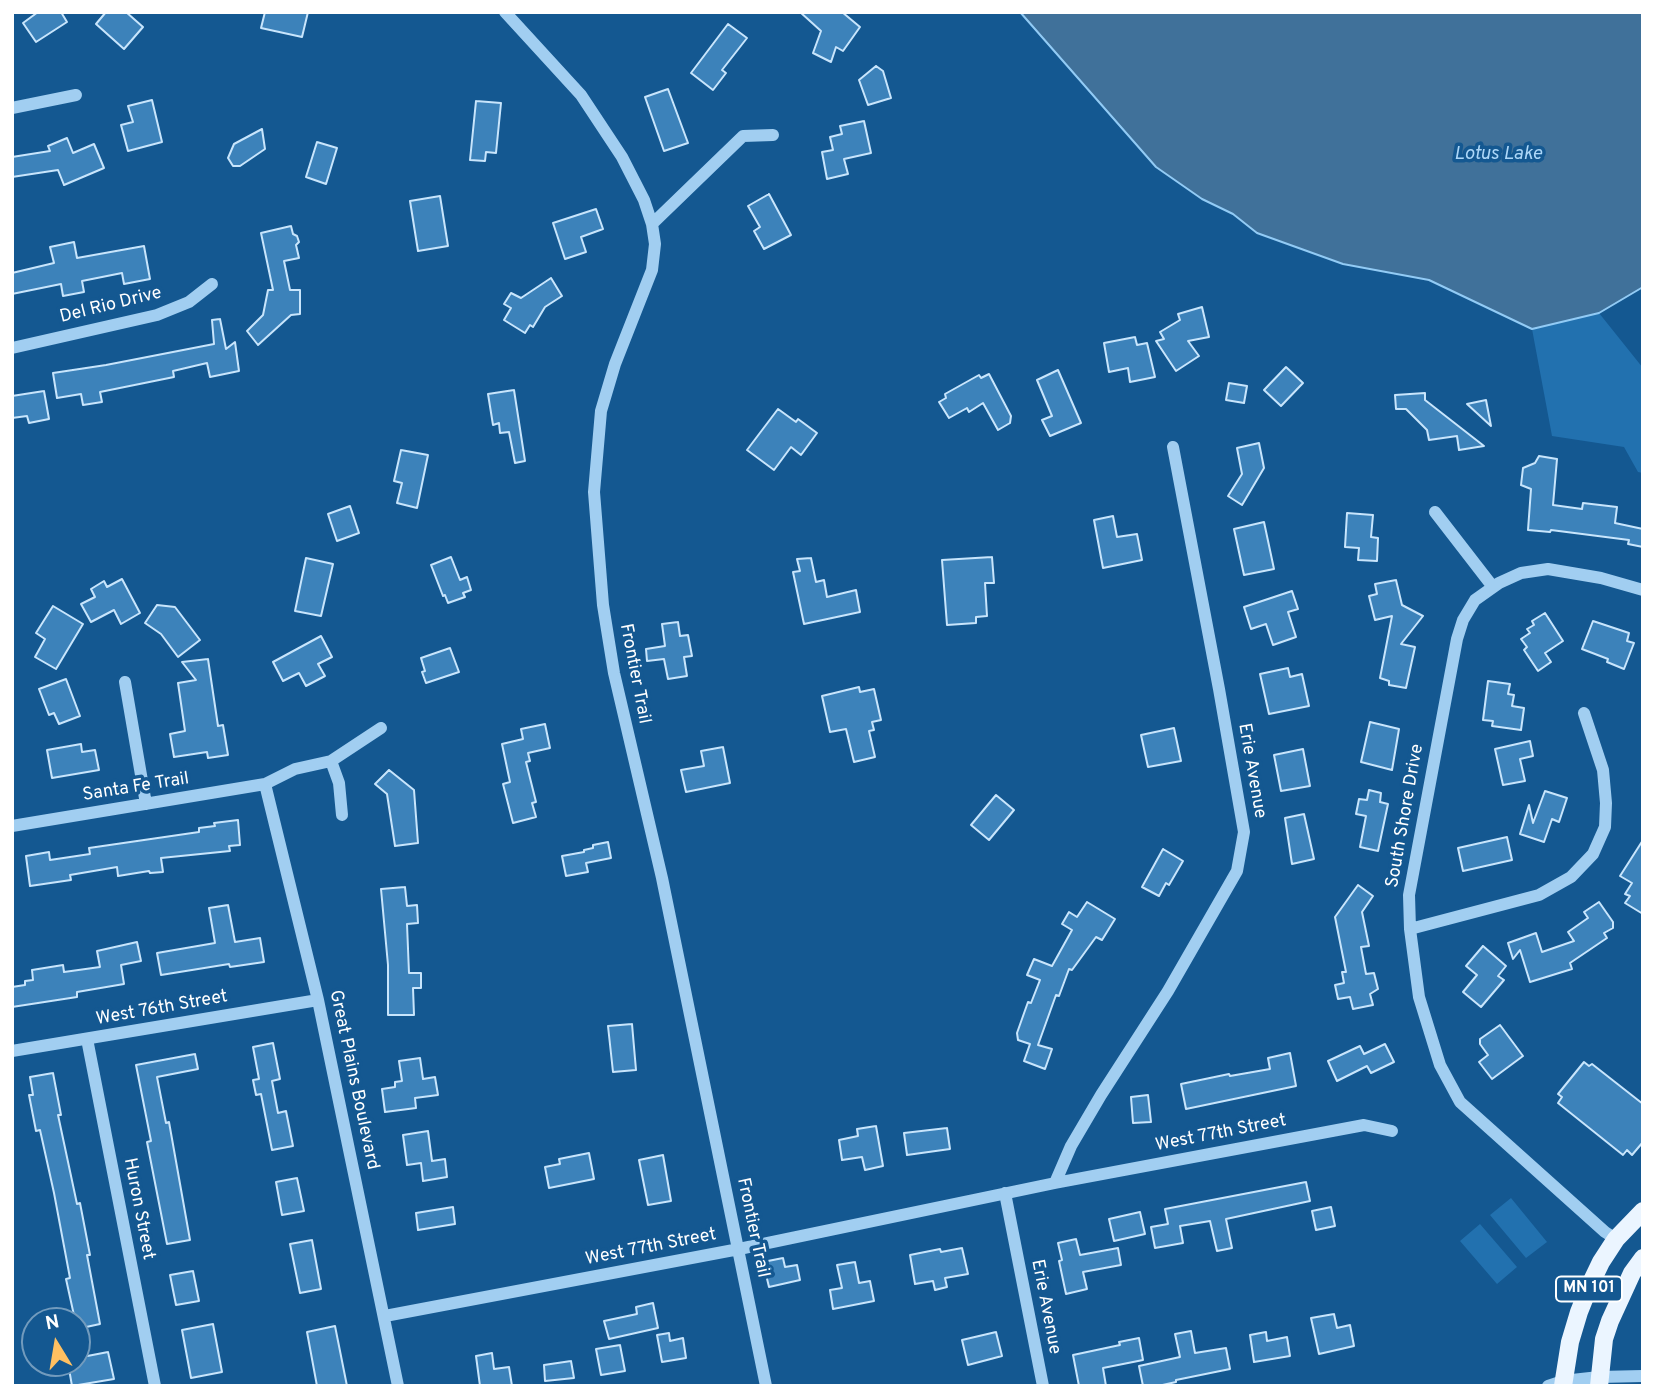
<!DOCTYPE html>
<style>
body{margin:0}
#map{position:relative;width:1655px;height:1398px;overflow:hidden;background:#145891;font-family:Overpass,sans-serif}
canvas{display:block}
.frame{position:absolute;inset:0;border:14px solid #fff;pointer-events:none}
.north{position:absolute;left:21px;top:1307px;width:70px;height:70px;box-sizing:border-box;background:#145891;border:2px solid #729bbd;border-radius:50%;rotate:349deg;font-size:19px;font-weight:700;line-height:28px;text-align:center;color:#fff}
.north::after{content:'';display:block;margin:auto;width:24px;height:32px;background:#ffc061;clip-path:polygon(50% 0,100% 100%,50% 72%,0 100%)}
</style>
<div id="map">
<canvas width="1655" height="1398"></canvas>
<div class="frame"></div>
<div class="north">N</div>
</div>
<script>
const c = document.querySelector('canvas').getContext('2d');
c.lineJoin = 'round';
function fillPath(path, color) { c.fillStyle = color; c.fill(path, 'evenodd'); }
const shape = rows => new Path2D(rows.map(r => 'M' + r).join(''));
function strokePath(path, color, width, dash) { c.strokeStyle = color; c.lineWidth = width; c.lineCap = dash ? 'butt' : 'round'; c.setLineDash(dash || []); c.stroke(path); }
function drawText(font, color, halo, rows, align = 'center') {
  c.font = font + ' Overpass,sans-serif'; c.lineWidth = 7; c.setLineDash([]); c.textBaseline = 'middle'; c.strokeStyle = halo; c.fillStyle = color; for (const [text, x, y, turn = 0] of rows) {
    c.save(); c.translate(x, y); c.rotate((+turn || 0) * Math.PI / 180); c.textAlign = isNaN(turn) ? turn : align; if (halo) c.strokeText(text, 0, 0); c.fillText(text, 0, 0); c.restore();
  }
}
const green = shape([
 [1599,313,1643,368,1643,473,1638,472,1624,447,1552,436,1532,329],
 [1511,1198,1547,1242,1526,1258,1490,1215],
 [1480,1224,1517,1267,1497,1284,1460,1241]
]);
const water = shape([
 [1020,12,1643,12,1643,287,1599,313,1532,329,1429,280,1343,264,1257,233,1233,214,1202,199,1156,167,1020,12]
]);
const building = shape([
 [38,12,61,12,67,22,36,42,23,23,38,12],
 [106,12,126,12,143,27,124,49,96,24,106,12],
 [265,12,308,12,302,37,261,28,265,12],
 [800,12,842,12,860,27,843,51,836,47,831,62,813,53,821,31,800,12],
 [728,24,747,38,722,70,726,73,713,90,691,73,728,24],
 [876,66,883,71,891,98,868,105,859,80,876,66],
 [668,89,688,143,664,151,645,97,668,89],
 [152,100,162,142,128,151,121,125,133,122,128,106,152,100],
 [476,101,501,103,496,153,486,152,485,161,470,160,476,101],
 [864,121,871,153,844,159,848,174,827,179,822,152,833,150,830,137,842,134,840,126,864,121],
 [262,129,265,149,240,166,233,166,228,158,234,144,262,129],
 [67,138,73,153,94,144,104,168,64,185,58,170,12,177,12,157,50,151,48,146,67,138],
 [317,142,337,148,326,184,306,177,317,142],
 [769,194,791,235,764,249,754,231,760,227,748,206,769,194],
 [440,196,448,246,418,251,410,201,440,196],
 [596,209,603,229,581,237,586,252,565,259,553,223,596,209],
 [291,226,293,234,297,236,299,242,296,245,299,258,284,261,290,290,300,290,300,314,291,315,258,345,247,331,263,315,268,290,273,290,261,233,291,226],
 [74,242,77,258,144,246,150,279,124,284,122,273,82,281,84,292,63,296,61,284,12,294,12,273,54,263,50,247,74,242],
 [551,278,562,296,545,307,533,327,530,325,525,333,504,320,511,308,504,304,511,293,521,298,551,278],
 [1202,307,1209,337,1188,341,1199,356,1176,371,1156,341,1164,339,1160,332,1180,320,1178,314,1202,307],
 [220,319,226,349,235,342,239,371,210,377,207,363,173,371,174,377,100,392,102,402,83,405,81,394,57,398,53,373,106,365,214,344,212,320,220,319],
 [1135,337,1137,345,1147,343,1155,377,1130,382,1128,368,1109,372,1104,343,1135,337],
 [1286,367,1303,383,1281,406,1264,390,1286,367],
 [1058,370,1081,423,1050,436,1042,420,1052,416,1037,380,1058,370],
 [989,374,1011,416,1010,423,998,430,983,403,969,412,967,408,949,418,939,402,946,398,945,394,979,375,981,378,989,374],
 [1229,383,1247,386,1244,403,1226,400,1229,383],
 [514,390,525,461,515,463,509,432,500,433,499,423,493,425,488,394,514,390],
 [44,391,49,419,29,423,27,416,12,418,12,396,44,391],
 [1425,393,1425,400,1484,446,1459,450,1457,436,1429,440,1427,430,1406,409,1396,409,1395,395,1425,393],
 [1486,400,1491,426,1467,404,1486,400],
 [778,409,796,422,798,419,817,433,801,455,791,447,774,470,747,450,778,409],
 [1259,443,1264,468,1242,505,1228,496,1242,474,1237,448,1259,443],
 [401,450,428,455,417,508,397,503,402,483,394,481,401,450],
 [1539,456,1557,459,1553,505,1582,509,1583,503,1617,507,1615,523,1643,529,1643,547,1628,544,1629,540,1551,530,1550,532,1528,530,1531,489,1521,485,1523,468,1535,463,1539,456],
 [350,506,359,533,337,541,328,514,350,506],
 [1347,513,1373,515,1371,537,1378,538,1377,561,1358,560,1359,548,1345,547,1347,513],
 [1113,516,1117,537,1137,534,1142,560,1103,568,1094,520,1113,516],
 [1264,522,1274,569,1244,575,1234,529,1264,522],
 [451,557,460,580,467,577,471,590,463,593,465,597,448,603,445,595,443,596,431,565,451,557],
 [992,557,994,583,985,583,987,616,976,617,976,623,947,625,942,560,992,557],
 [306,558,333,564,321,616,295,611,306,558],
 [811,558,816,582,824,580,827,597,856,590,860,612,804,624,793,572,800,571,797,559,811,558],
 [122,579,140,613,121,624,114,610,91,622,81,604,95,597,91,589,104,581,107,587,122,579],
 [1396,580,1402,605,1423,616,1401,644,1415,647,1406,688,1389,685,1389,681,1380,678,1392,616,1375,620,1369,596,1377,594,1375,584,1396,580],
 [1292,591,1298,609,1288,612,1296,637,1273,645,1266,624,1251,629,1244,607,1292,591],
 [157,605,175,607,200,640,178,657,161,634,145,623,157,605],
 [53,606,83,624,56,669,35,657,45,639,36,633,53,606],
 [1545,613,1563,641,1545,653,1551,662,1538,671,1524,650,1527,647,1521,639,1530,633,1527,629,1534,625,1532,621,1545,613],
 [1593,621,1629,633,1627,641,1634,643,1624,669,1607,662,1608,659,1582,649,1593,621],
 [678,622,680,636,688,635,692,656,684,657,687,676,668,679,664,659,647,661,646,649,665,646,662,624,678,622],
 [321,636,332,657,318,664,325,676,306,686,299,673,283,681,273,662,321,636],
 [450,648,459,672,426,683,422,672,425,671,421,658,450,648],
 [208,659,218,726,223,725,228,755,208,758,207,752,174,757,170,734,185,731,178,683,196,680,182,662,208,659],
 [1288,668,1290,677,1302,674,1309,706,1269,714,1260,674,1288,668],
 [66,679,80,716,59,724,54,713,49,715,39,689,66,679],
 [1488,681,1510,684,1508,694,1514,695,1512,706,1524,708,1521,730,1492,726,1493,721,1483,720,1488,681],
 [859,687,860,692,874,689,881,720,872,722,874,730,869,731,875,757,854,762,846,729,830,732,822,696,859,687],
 [1370,722,1399,729,1392,770,1361,762,1370,722],
 [545,724,550,748,528,753,530,761,526,762,536,802,532,803,536,817,513,823,503,784,510,782,502,744,523,739,521,729,545,724],
 [1174,728,1181,761,1148,767,1141,735,1174,728],
 [1530,741,1533,756,1520,759,1525,781,1503,785,1495,749,1530,741],
 [81,744,82,752,95,750,99,770,52,778,47,750,81,744],
 [723,747,730,783,686,792,681,770,704,766,701,751,723,747],
 [1303,749,1310,786,1281,791,1274,755,1303,749],
 [389,770,414,790,418,843,395,846,387,794,375,784,389,770],
 [1369,790,1381,793,1380,802,1388,804,1378,851,1360,847,1366,816,1356,814,1359,799,1367,800,1369,790],
 [1545,791,1567,798,1559,822,1552,819,1544,842,1520,834,1529,805,1533,823,1545,791],
 [996,795,1014,810,989,840,971,825,996,795],
 [1304,814,1314,859,1292,864,1285,818,1304,814],
 [238,820,240,845,229,846,230,851,161,858,163,872,150,873,149,871,118,876,117,867,70,875,71,880,30,886,26,856,49,852,50,860,90,854,89,848,199,832,199,828,215,826,214,823,238,820],
 [1507,837,1512,860,1463,871,1458,848,1507,837],
 [1643,840,1643,914,1625,903,1630,896,1625,894,1632,883,1620,876,1643,840],
 [608,842,611,858,586,863,588,872,566,876,562,856,584,852,584,850,593,848,593,845,608,842],
 [1163,849,1183,861,1169,885,1166,883,1159,896,1142,887,1163,849],
 [1358,885,1373,896,1362,912,1369,946,1361,947,1366,974,1374,973,1378,989,1370,994,1373,1005,1353,1009,1350,997,1338,999,1335,985,1344,983,1342,972,1346,972,1335,917,1358,885],
 [405,887,407,906,417,905,418,923,407,924,409,973,421,973,421,988,413,988,414,1015,388,1015,388,965,381,889,405,887],
 [1087,902,1115,919,1102,940,1096,937,1072,970,1069,969,1059,996,1056,995,1038,1045,1052,1049,1045,1069,1024,1061,1030,1044,1018,1040,1017,1033,1028,1002,1031,1003,1040,980,1027,975,1034,959,1052,966,1072,930,1062,924,1069,912,1077,917,1087,902],
 [1599,902,1613,922,1613,928,1604,933,1607,938,1570,963,1572,969,1530,982,1520,950,1513,959,1508,943,1536,933,1542,952,1574,941,1568,932,1588,918,1584,912,1599,902],
 [228,905,235,942,260,938,264,962,230,967,229,964,161,975,157,953,215,943,209,908,228,905],
 [137,942,141,961,121,965,124,984,77,992,77,997,12,1007,12,987,25,985,25,981,33,980,32,970,63,965,64,972,100,967,97,951,137,942],
 [1483,946,1506,966,1498,976,1504,980,1481,1007,1463,992,1477,975,1466,966,1483,946],
 [632,1024,636,1070,613,1072,608,1026,632,1024],
 [1500,1025,1523,1056,1492,1079,1479,1062,1488,1055,1480,1044,1480,1039,1500,1025],
 [273,1043,280,1079,272,1081,278,1113,286,1111,293,1146,272,1150,261,1094,256,1095,253,1080,259,1079,253,1047,273,1043],
 [1385,1044,1394,1062,1371,1073,1367,1066,1337,1081,1328,1061,1360,1046,1364,1054,1385,1044],
 [1290,1053,1296,1086,1186,1109,1181,1084,1229,1074,1230,1076,1270,1069,1268,1058,1290,1053],
 [195,1054,198,1069,157,1077,166,1123,169,1122,190,1240,167,1244,147,1142,151,1141,136,1065,195,1054],
 [420,1058,423,1079,435,1077,438,1095,415,1098,416,1108,385,1112,382,1089,395,1087,395,1082,402,1081,399,1061,420,1058],
 [1584,1062,1589,1066,1592,1064,1643,1104,1643,1142,1632,1155,1627,1150,1623,1155,1558,1103,1562,1097,1558,1094,1584,1062],
 [53,1073,61,1115,58,1115,77,1204,80,1203,90,1255,87,1255,100,1324,77,1329,66,1279,70,1278,54,1193,40,1130,36,1131,29,1095,33,1095,30,1077,53,1073],
 [1148,1095,1151,1122,1133,1123,1131,1097,1148,1095],
 [876,1126,883,1166,865,1170,862,1157,842,1160,839,1140,858,1136,857,1129,876,1126],
 [947,1128,950,1149,907,1155,904,1133,947,1128],
 [428,1131,432,1161,445,1159,447,1177,423,1181,421,1163,407,1165,403,1135,428,1131],
 [589,1153,594,1179,549,1188,545,1167,560,1164,559,1159,589,1153],
 [663,1155,671,1201,648,1205,639,1160,663,1155],
 [297,1178,304,1211,282,1215,276,1182,297,1178],
 [1306,1182,1310,1201,1226,1219,1232,1248,1217,1251,1210,1221,1180,1226,1183,1243,1155,1248,1151,1227,1168,1224,1165,1209,1306,1182],
 [453,1207,455,1224,418,1230,416,1213,453,1207],
 [1331,1207,1335,1226,1316,1230,1312,1211,1331,1207],
 [1140,1212,1145,1234,1114,1241,1109,1219,1140,1212],
 [1076,1239,1080,1255,1118,1248,1121,1265,1083,1272,1087,1289,1066,1294,1059,1261,1062,1260,1058,1243,1076,1239],
 [312,1240,321,1289,300,1293,290,1244,312,1240],
 [962,1248,968,1274,945,1278,947,1287,935,1290,933,1281,915,1284,910,1255,940,1249,941,1252,962,1248],
 [783,1258,785,1267,797,1265,800,1280,769,1287,763,1262,783,1258],
 [855,1262,859,1283,870,1281,874,1301,833,1309,830,1290,842,1288,837,1265,855,1262],
 [193,1271,199,1301,176,1305,170,1275,193,1271],
 [653,1303,658,1328,609,1339,604,1321,637,1314,636,1307,653,1303],
 [1334,1314,1337,1328,1350,1325,1354,1346,1319,1354,1311,1318,1334,1314],
 [213,1324,222,1372,191,1378,182,1330,213,1324],
 [335,1326,347,1386,317,1386,307,1332,335,1326],
 [1191,1331,1195,1353,1226,1348,1230,1369,1176,1380,1176,1382,1158,1386,1143,1386,1139,1366,1180,1357,1175,1334,1191,1331],
 [996,1332,1002,1356,968,1365,962,1340,996,1332],
 [1266,1332,1267,1341,1287,1337,1290,1356,1254,1362,1250,1335,1266,1332],
 [669,1333,670,1341,683,1338,686,1358,662,1362,657,1335,669,1333],
 [1139,1338,1143,1360,1103,1368,1106,1386,1079,1386,1073,1355,1120,1345,1119,1342,1139,1338],
 [620,1345,625,1371,601,1375,596,1349,620,1345],
 [108,1352,114,1379,72,1386,68,1363,77,1363,77,1358,108,1352],
 [492,1353,494,1369,509,1367,512,1386,480,1386,476,1356,492,1353],
 [571,1361,574,1378,545,1381,544,1365,571,1361]
]);
const minor = shape([
 [505,12,581,95,622,157,644,200,652,224,655,244,652,270,615,364,601,411,594,492,603,605,614,673,662,878,766,1386],
 [12,108,76,95],
 [652,224,743,136,773,135],
 [12,348,157,315,189,302,212,284],
 [1435,512,1493,587],
 [125,682,146,804],
 [331,761,339,783,342,815],
 [265,784,318,1000,398,1386],
 [12,826,265,784,295,769,331,761,381,728],
 [1410,929,1539,895,1571,877,1593,854,1605,827,1606,803,1603,770,1584,713],
 [87,1039,155,1386],
 [12,1051,318,1000],
 [1055,1183,1071,1146,1101,1095,1168,991,1237,871,1244,832,1219,689,1173,447],
 [1005,1193,1043,1386],
 [1616,1239,1605,1232,1460,1102,1440,1065,1419,997,1410,929,1409,895,1457,639,1463,620,1475,600,1499,583,1521,573,1548,569,1601,578,1643,590],
 [385,1316,739,1249,1055,1183,1364,1125,1392,1131],
 [1548,1386,1563,1381,1599,1377,1643,1376]
]);
const major = shape([
 [1563,1386,1570,1342,1579,1312,1589,1287,1601,1262,1616,1239,1643,1211],
 [1599,1386,1604,1339,1610,1321,1632,1273,1643,1258]
]);
const shields = [
 [1589,1289,66]
];
const shieldNames = [
 ["MN 101",1589,1289]
];
const streetNames = [
 ["Del Rio Drive",111,306,-14],
 ["Frontier Trail",634,674,79],
 ["Erie Avenue",1251,771,80],
 ["Santa Fe Trail",136,788,-9],
 ["South Shore Drive",1406,816,-80],
 ["West 76th Street",162,1009,-10],
 ["Great Plains Boulevard",353,1080,78],
 ["West 77th Street",1221,1134,-11],
 ["Huron Street",138,1209,79],
 ["Frontier Trail",752,1228,78],
 ["West 77th Street",651,1248,-11],
 ["Erie Avenue",1045,1307,79]
];
const waterNames = [
 ["Lotus Lake",1498,155]
];
fillPath(green, '#2271af');
fillPath(water, '#40719a');
strokePath(water, '#92cbf5', 2);
fillPath(building, '#3c82ba');
strokePath(building, '#c8e5fc', 2);
strokePath(minor, '#a1cef1', 12);
strokePath(major, '#ebf5ff', 18);
for (const [x, y, w] of shields) { const box = new Path2D(); box.roundRect(x - w / 2, y - 12.5, w, 25, 5); c.fillStyle = '#145891'; c.fill(box); strokePath(box, '#fff', 2); }
drawText('bold 16px', '#fff', null, shieldNames);
drawText('18px', '#fff', '#145891', streetNames);
drawText('italic 19px', '#add7f8', '#145891', waterNames);
</script>
